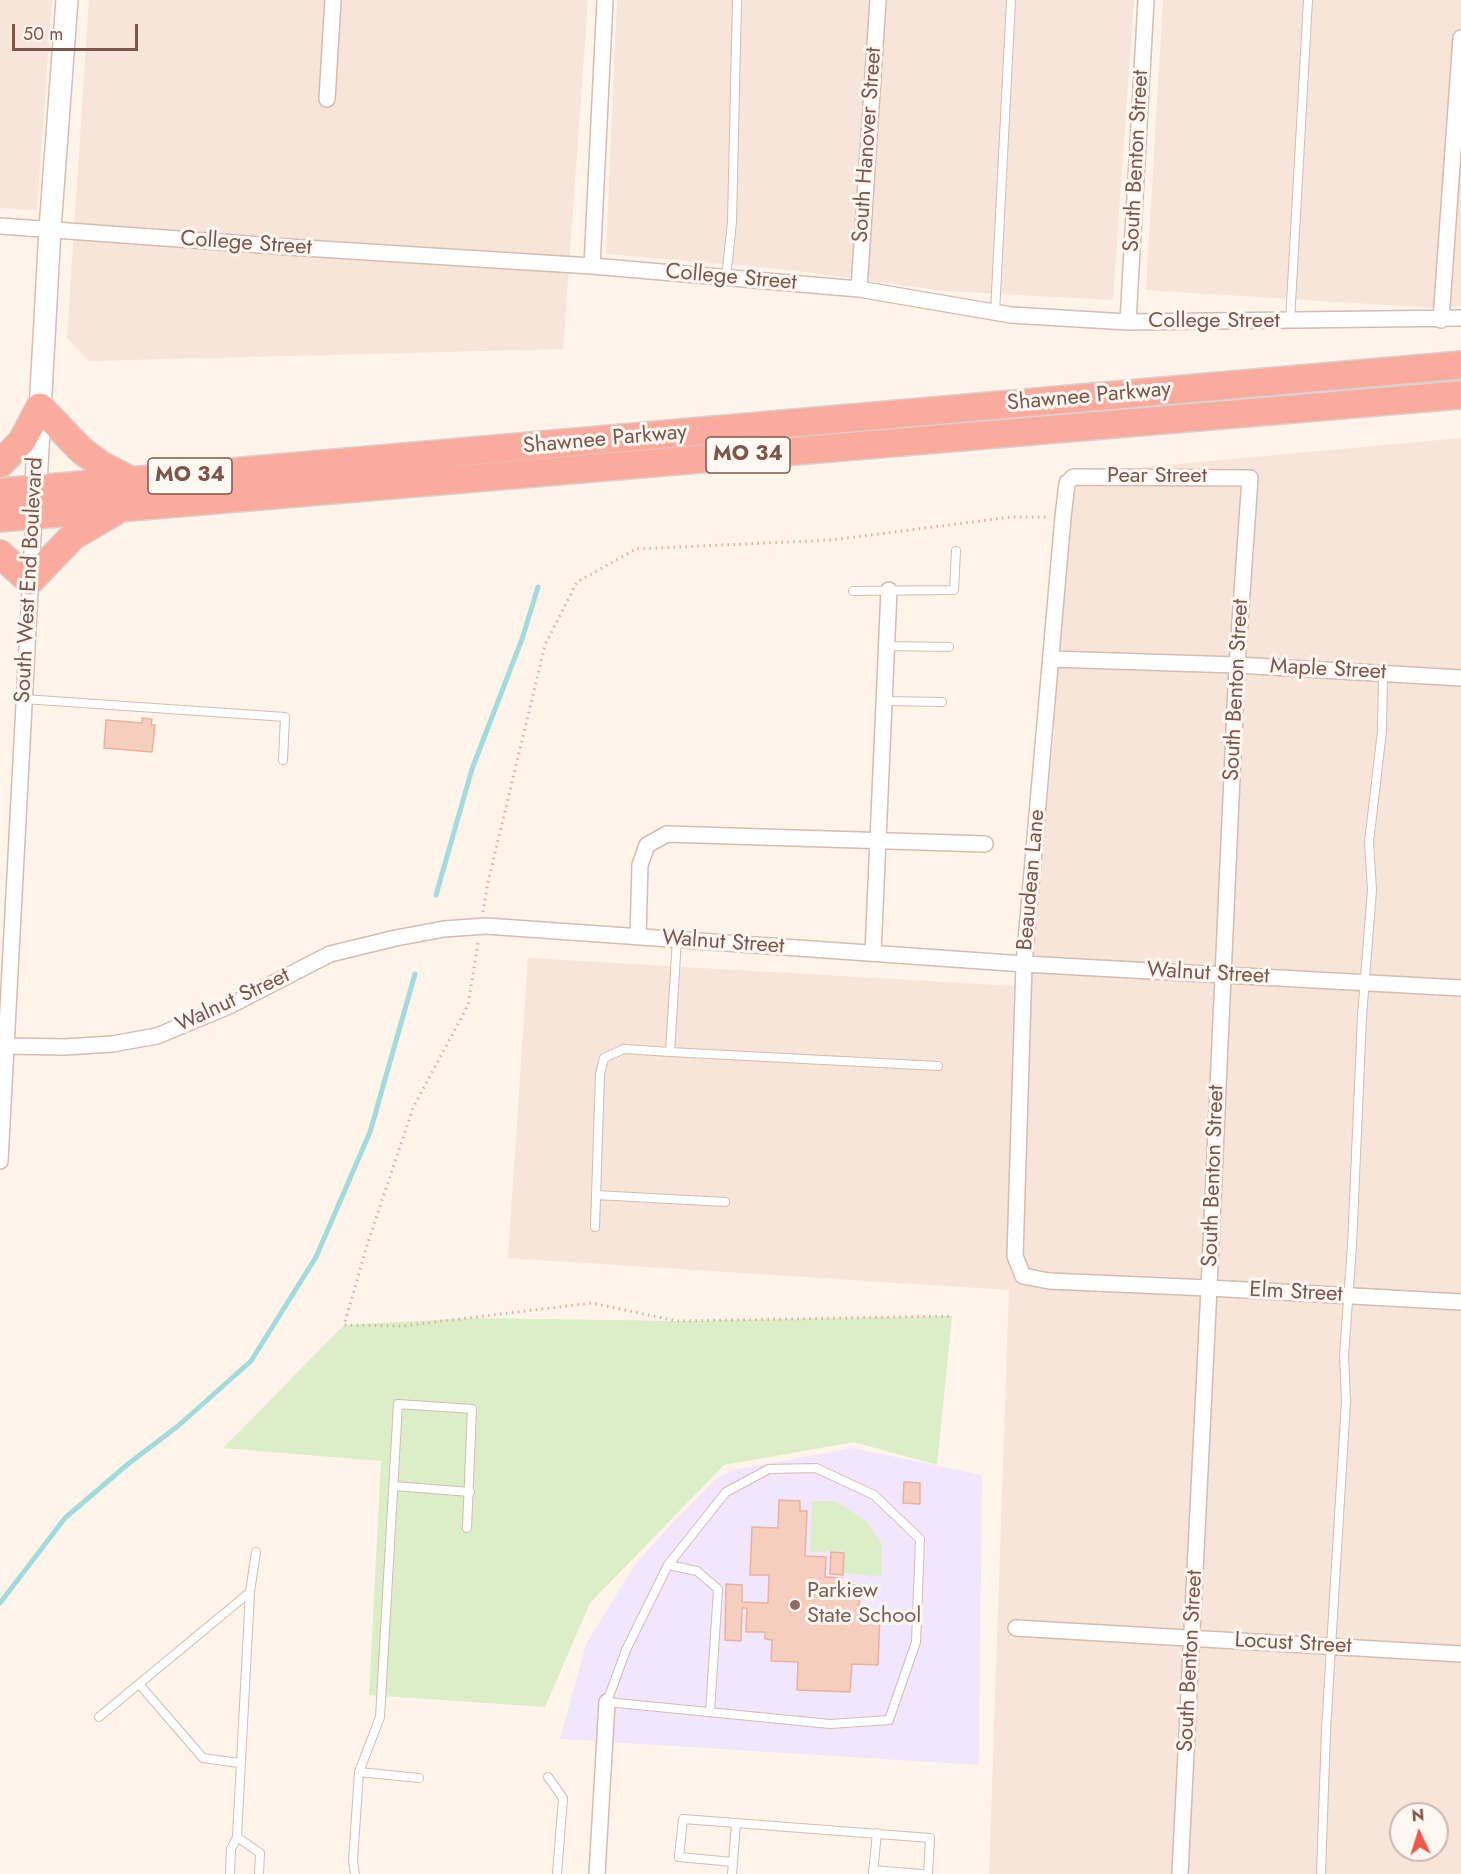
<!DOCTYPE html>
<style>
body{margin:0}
#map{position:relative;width:1461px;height:1874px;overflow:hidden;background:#fef4ea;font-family:Jost,sans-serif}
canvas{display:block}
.north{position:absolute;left:1389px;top:1802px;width:60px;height:60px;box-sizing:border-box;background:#fff8f2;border:2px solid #cbb7af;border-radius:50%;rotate:356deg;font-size:16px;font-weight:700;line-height:24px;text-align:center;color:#7c564a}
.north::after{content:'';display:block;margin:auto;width:21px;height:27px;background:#ef5848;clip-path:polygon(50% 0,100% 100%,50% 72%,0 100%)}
.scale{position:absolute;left:12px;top:24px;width:126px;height:27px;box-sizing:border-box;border:3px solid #7c564a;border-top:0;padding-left:8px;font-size:18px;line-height:21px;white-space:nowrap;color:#7c564a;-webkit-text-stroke:4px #fff8f2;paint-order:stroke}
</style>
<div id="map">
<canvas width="1461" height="1874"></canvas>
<div class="north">N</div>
<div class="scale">50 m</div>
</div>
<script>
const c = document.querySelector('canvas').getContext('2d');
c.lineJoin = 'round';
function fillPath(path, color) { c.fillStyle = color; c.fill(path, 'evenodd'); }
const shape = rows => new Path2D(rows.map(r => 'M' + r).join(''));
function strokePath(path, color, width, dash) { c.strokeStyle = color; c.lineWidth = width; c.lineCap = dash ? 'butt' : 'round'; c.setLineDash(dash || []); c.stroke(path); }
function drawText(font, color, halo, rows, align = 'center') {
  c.font = font + ' Jost,sans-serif'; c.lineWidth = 6; c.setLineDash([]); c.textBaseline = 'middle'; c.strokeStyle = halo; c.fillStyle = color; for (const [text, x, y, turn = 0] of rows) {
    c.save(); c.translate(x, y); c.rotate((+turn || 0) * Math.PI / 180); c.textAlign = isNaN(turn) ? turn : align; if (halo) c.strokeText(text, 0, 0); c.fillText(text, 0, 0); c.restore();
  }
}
const residential = shape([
 [0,0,52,0,37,210,0,208],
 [89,0,588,0,563,349,89,361,67,338],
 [617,0,1134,0,1113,300,944,291,791,270,606,254],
 [1163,0,1461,0,1461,306,1434,308,1146,290],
 [1461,438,1461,1874,989,1874,1009,1290,508,1258,528,958,1014,986,1010,1271,1031,945,1055,728,1037,726,1059,475],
 [1401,1814,1437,1814,1437,1850,1401,1850]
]);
const education = shape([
 [852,1448,982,1475,979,1765,560,1739,586,1644,634,1566,671,1524,716,1479,733,1470]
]);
const green = shape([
 [952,1316,937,1465,854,1442,724,1465,590,1603,545,1707,369,1695,381,1461,223,1448,344,1325,473,1318,677,1321],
 [812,1501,835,1501,866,1521,882,1544,882,1576,844,1573,844,1551,810,1552]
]);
const stream = shape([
 [436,895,472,769,522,639,538,587],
 [0,1603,65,1518,128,1464,178,1426,251,1361,316,1257,370,1132,415,974]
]);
const building = shape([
 [142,718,152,719,151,725,155,725,152,752,104,748,106,720,142,723,142,718],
 [904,1482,920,1483,920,1504,903,1503,904,1482],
 [779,1500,800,1501,800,1511,807,1511,805,1556,826,1557,825,1577,842,1578,842,1584,860,1585,859,1612,880,1613,878,1665,852,1664,850,1692,797,1690,798,1662,771,1661,772,1640,765,1639,765,1632,746,1632,747,1608,742,1608,741,1641,725,1640,726,1584,742,1585,742,1602,768,1603,769,1575,750,1575,752,1527,778,1528,779,1500],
 [831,1552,844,1553,843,1575,830,1574,831,1552]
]);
const path = shape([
 [483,912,488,882,545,645,577,582,636,549,831,540,1012,517,1049,517],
 [478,943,468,1005,413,1108,368,1242,344,1325,402,1326,592,1303,677,1321,952,1316]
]);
const lane = shape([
 [726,278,732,222,737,0],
 [995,313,1011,0],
 [1290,321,1308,0],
 [853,591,954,590,956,551],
 [887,646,949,647],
 [24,699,285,717,283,760],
 [884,701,942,702],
 [677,939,670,1052,938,1066],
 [596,1195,725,1202],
 [595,1227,600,1074,604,1058,624,1049,670,1052],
 [816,1468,874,1495,920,1539,916,1642,889,1720,830,1724,607,1702,626,1650,668,1565,726,1492,769,1469,816,1468],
 [394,1486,470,1492],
 [668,1565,697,1571,718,1589,710,1712],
 [139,1684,203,1758,239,1763],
 [99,1717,250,1592],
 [359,1772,419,1778],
 [548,1777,563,1798,557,1874],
 [736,1823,930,1838,928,1874],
 [237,1837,260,1853,259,1874],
 [873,1870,921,1874],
 [873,1873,877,1833],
 [230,1874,231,1849,237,1837,250,1592,256,1552],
 [355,1874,353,1861,359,1772,380,1717,398,1404,472,1409,467,1528],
 [732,1874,733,1862,736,1823,683,1819,679,1857,733,1862],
 [1321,1874,1326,1730,1346,1401,1344,1356,1352,1246,1362,1016,1372,890,1369,842,1382,731,1383,673]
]);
const street = shape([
 [327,99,333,0],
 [0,226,288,247,592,266,859,289,1011,315,1128,322,1461,318],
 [592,266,605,0],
 [859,289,878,0],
 [1441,320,1461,38],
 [1128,322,1146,0],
 [1051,659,1237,665,1461,678],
 [638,937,640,865,647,845,667,834,985,844],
 [873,953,889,590],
 [7,1046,65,1047,112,1044,157,1036,229,1006,330,954,396,938,444,929,486,926,1024,964,1461,988],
 [0,1161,34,515],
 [1016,1628,1461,1654],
 [597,1874,607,1702],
 [1180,1874,1209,1288,1237,665,1250,478,1073,477,1067,483,1063,517,1024,964,1015,1256,1023,1276,1049,1281,1209,1288,1461,1302]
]);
const secondary = shape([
 [35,502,50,229,67,0]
]);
const highway = shape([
 [0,464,22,441,40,407,81,450,101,465,132,481],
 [0,492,1461,365],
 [0,518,1461,395],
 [0,554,30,581,73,536,114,512]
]);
const markers = [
 [795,1605,6,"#8d6e63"]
];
const shields = [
 [748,455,84],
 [190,476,84]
];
const shieldNames = [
 ["MO 34",748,455],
 ["MO 34",190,476]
];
const streetNames = [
 ["South Hanover Street",868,145,-86],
 ["South Benton Street",1137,161,-87],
 ["College Street",246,244,4],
 ["College Street",731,278,5],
 ["College Street",1214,322],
 ["Shawnee Parkway",1089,397,-5],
 ["Shawnee Parkway",605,440,-5],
 ["Pear Street",1157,477],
 ["South West End Boulevard",30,580,-87],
 ["Maple Street",1328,670,3],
 ["South Benton Street",1237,690,-87],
 ["Beaudean Lane",1032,880,-85],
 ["Walnut Street",723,943,4],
 ["Walnut Street",1208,974,3],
 ["Walnut Street",233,1001,-25],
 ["South Benton Street",1214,1176,-88],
 ["Elm Street",1296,1293,3],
 ["Locust Street",1293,1644,3],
 ["South Benton Street",1191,1661,-87]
];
const educationNames = [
 ["Parkiew",807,1592],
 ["State School",807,1617]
];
fillPath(residential, '#f6e5d8');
fillPath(education, '#f1e6fb');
fillPath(green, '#dbeec7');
strokePath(stream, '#a2dbdd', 5);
fillPath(building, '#f5cec0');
strokePath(building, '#e9b29f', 1.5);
strokePath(lane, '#d4bcb1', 10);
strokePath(street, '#d4bcb1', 18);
strokePath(secondary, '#dabdb0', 24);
strokePath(highway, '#dad0cc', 30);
strokePath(path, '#dcb1a2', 3, [1.5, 4.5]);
strokePath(lane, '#fff', 8);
strokePath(street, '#fff', 15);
strokePath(secondary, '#fff', 21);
strokePath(highway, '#fbaa9e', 27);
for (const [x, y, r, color] of markers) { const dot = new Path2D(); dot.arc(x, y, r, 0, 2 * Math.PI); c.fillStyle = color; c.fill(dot); strokePath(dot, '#fff8f2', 2); }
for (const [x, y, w] of shields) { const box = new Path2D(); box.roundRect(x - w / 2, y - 18, w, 36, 4.5); c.fillStyle = '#fff8f2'; c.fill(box); strokePath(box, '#7c564a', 1.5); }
drawText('bold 21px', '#7c564a', null, shieldNames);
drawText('22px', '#7c564a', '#fff8f2', streetNames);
drawText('22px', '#785e54', '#fff8f2', educationNames, 'left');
</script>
